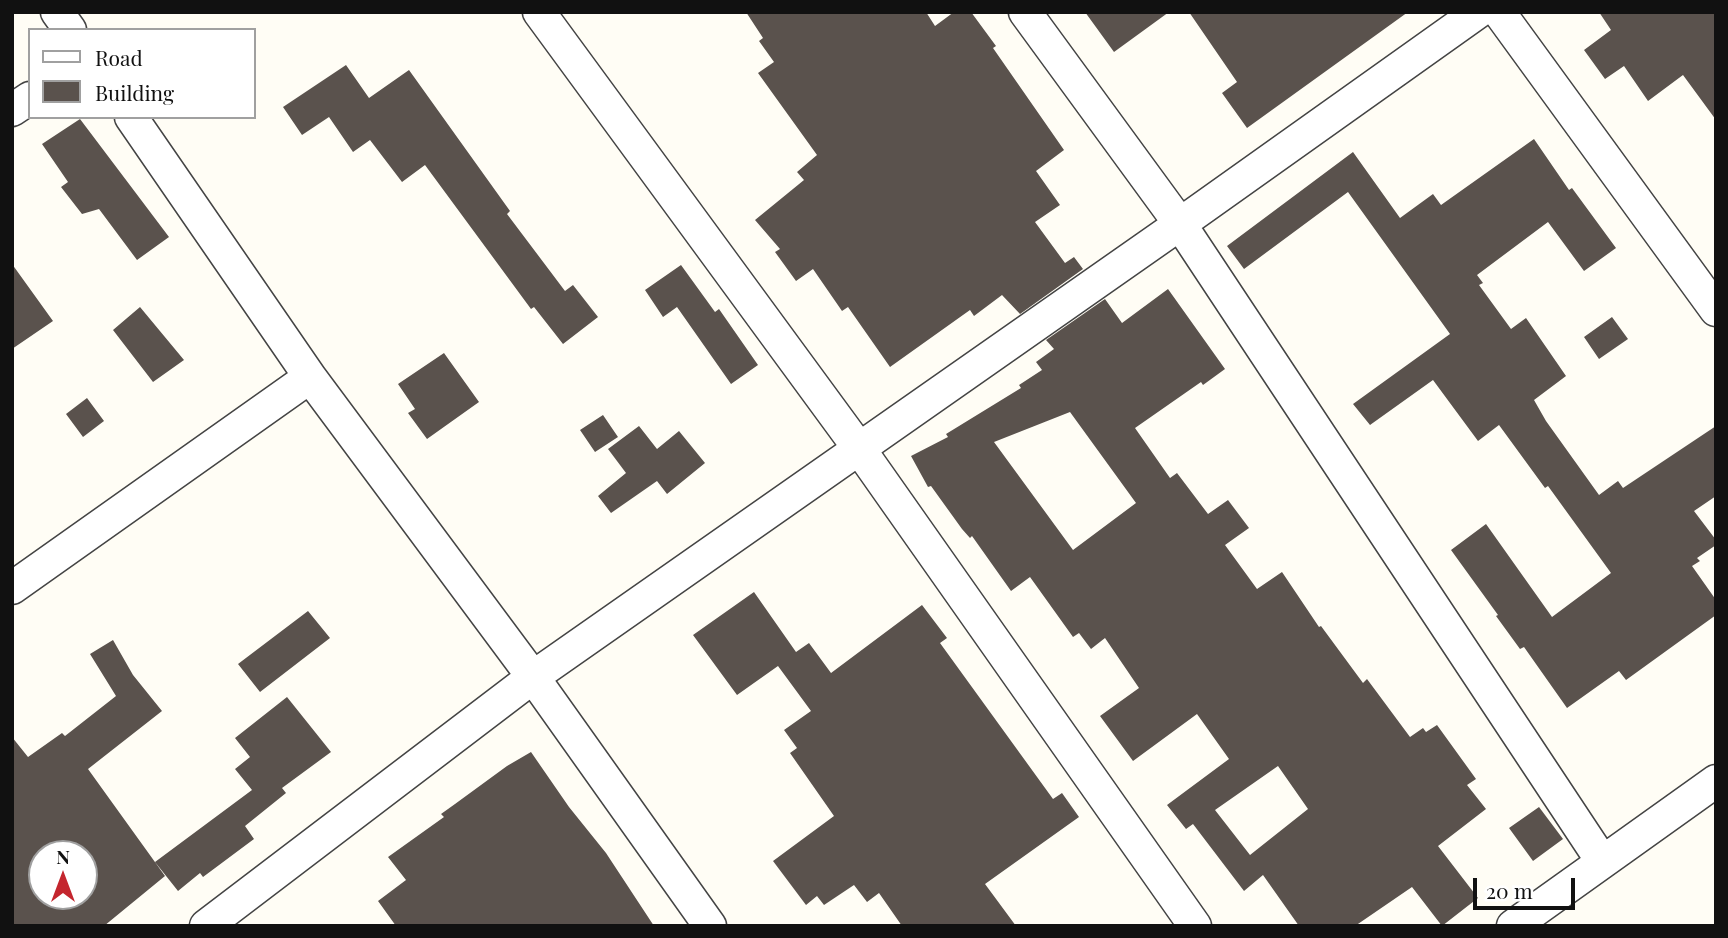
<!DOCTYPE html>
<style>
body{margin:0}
#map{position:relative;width:1728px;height:938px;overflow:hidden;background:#fffdf5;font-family:"Playfair Display",serif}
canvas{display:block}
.frame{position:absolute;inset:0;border:14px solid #111;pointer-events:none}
.legend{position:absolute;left:28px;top:28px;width:228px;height:91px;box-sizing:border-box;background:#fff;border:2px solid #a0a0a0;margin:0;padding:9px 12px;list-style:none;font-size:21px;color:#111}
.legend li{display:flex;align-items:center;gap:14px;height:35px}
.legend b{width:35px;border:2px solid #a0a0a0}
.north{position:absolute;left:28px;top:840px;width:70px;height:70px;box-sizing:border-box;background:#fff;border:2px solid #a0a0a0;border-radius:50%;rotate:0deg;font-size:19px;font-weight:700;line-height:28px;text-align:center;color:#111}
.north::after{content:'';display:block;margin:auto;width:24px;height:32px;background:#c4262e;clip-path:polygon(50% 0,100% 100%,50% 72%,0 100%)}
.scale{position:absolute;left:1473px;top:878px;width:102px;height:32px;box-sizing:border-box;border:4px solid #111;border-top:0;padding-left:9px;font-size:21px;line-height:24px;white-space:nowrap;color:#111;-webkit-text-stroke:5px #fff;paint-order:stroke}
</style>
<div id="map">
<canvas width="1728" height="938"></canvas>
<div class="frame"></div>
<ul class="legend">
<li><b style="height:9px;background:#fff"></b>Road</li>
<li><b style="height:19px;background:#5a524d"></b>Building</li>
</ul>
<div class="north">N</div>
<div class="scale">20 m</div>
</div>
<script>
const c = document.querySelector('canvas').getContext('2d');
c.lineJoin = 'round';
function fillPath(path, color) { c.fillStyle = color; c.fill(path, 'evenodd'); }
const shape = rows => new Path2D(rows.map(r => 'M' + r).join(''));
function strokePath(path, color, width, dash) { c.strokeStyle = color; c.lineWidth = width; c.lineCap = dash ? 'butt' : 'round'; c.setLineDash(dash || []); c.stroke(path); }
const building = shape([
 [746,12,926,12,935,26,954,12,971,12,996,46,993,48,1064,150,1036,171,1060,205,1035,222,1065,263,1074,257,1083,269,1020,314,1002,295,974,316,970,310,890,367,848,307,842,311,813,269,796,281,775,252,780,249,755,220,804,180,797,172,817,155,758,73,774,62,759,41,763,38],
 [1085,12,1169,12,1114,52],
 [1189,12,1408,12,1247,128,1222,93,1237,82],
 [1599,12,1716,12,1716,120,1683,75,1648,101,1624,66,1605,79,1584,50,1611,30],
 [346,65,369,98,409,70,510,211,507,214,565,291,573,285,598,317,563,344,534,307,531,309,425,165,402,182,370,140,353,152,329,117,302,135,283,107],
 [80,119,169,237,137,260,99,209,82,214,61,187,68,182,42,144],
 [1534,139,1569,190,1572,188,1616,248,1584,271,1548,222,1477,275,1483,283,1479,285,1511,329,1526,318,1566,376,1534,400,1546,421,1599,495,1618,481,1623,488,1716,426,1716,496,1694,511,1716,540,1716,545,1697,558,1700,561,1692,566,1716,600,1716,615,1626,680,1619,671,1567,708,1524,647,1520,649,1496,616,1498,615,1451,550,1486,524,1552,617,1611,573,1548,486,1545,488,1499,425,1478,441,1433,380,1370,425,1353,404,1450,334,1348,192,1244,269,1227,246,1353,152,1400,218,1433,194,1441,205],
 [12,264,53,321,12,349],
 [681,265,715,312,719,309,758,365,731,384,677,307,663,317,645,290],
 [1168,289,1225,369,1203,385,1201,382,1135,428,1170,478,1177,473,1208,514,1228,500,1249,528,1225,545,1257,589,1282,572,1319,627,1321,626,1363,683,1367,679,1410,737,1423,728,1426,732,1437,725,1476,779,1467,785,1486,809,1438,846,1478,898,1442,926,1412,887,1355,926,1299,926,1263,875,1244,891,1193,824,1186,829,1167,805,1229,759,1197,714,1133,761,1100,716,1139,688,1105,638,1091,649,1079,633,1073,637,1030,577,1011,591,972,536,970,538,962,529,931,486,928,487,911,456,948,437,946,434,1021,388,1019,385,1042,370,1036,362,1054,349,1046,340,1105,299,1122,323],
 [1070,412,1136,503,1073,550,994,442],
 [1278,766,1308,809,1250,855,1215,810],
 [140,307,184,360,153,382,113,330],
 [1612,317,1628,339,1599,359,1584,337],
 [444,353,479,402,427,439,408,413,415,409,398,384],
 [87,398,104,421,83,437,66,414],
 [603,415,618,437,595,452,580,430],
 [639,426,657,449,679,431,705,463,667,494,657,481,611,513,598,496,626,473,608,449],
 [754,592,796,652,809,643,831,673,922,605,947,638,940,643,1053,799,1062,793,1079,817,985,884,1016,926,902,926,879,893,867,902,854,885,824,905,817,896,806,905,773,861,834,816,790,753,797,748,784,730,811,711,778,666,737,695,693,635],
 [308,611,330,638,260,692,238,664],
 [113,640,133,675,162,711,88,769,165,876,104,926,12,926,12,737,28,757,62,733,65,736,116,696,90,654],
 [42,854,84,854,84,896,42,896],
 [287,697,331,752,282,788,286,793,245,826,254,839,203,877,200,873,178,891,155,862,252,790,235,769,250,757,235,738],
 [531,752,569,807,606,853,654,926,396,926,378,901,406,880,388,857,444,817,441,814,455,804,507,766],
 [1539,807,1563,839,1533,861,1509,828]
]);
const minor = shape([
 [57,12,70,30],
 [539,12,858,447,1195,926],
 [1025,12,1180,224,1602,861],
 [1499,12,1716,310],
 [12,110,30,98],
 [131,117,310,377,533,677,710,926],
 [12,588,310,377],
 [206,926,533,677,1180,224,1478,12],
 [1513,926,1716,781]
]);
fillPath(building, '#5a524d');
strokePath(minor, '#444', 35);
strokePath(minor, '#fff', 32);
</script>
